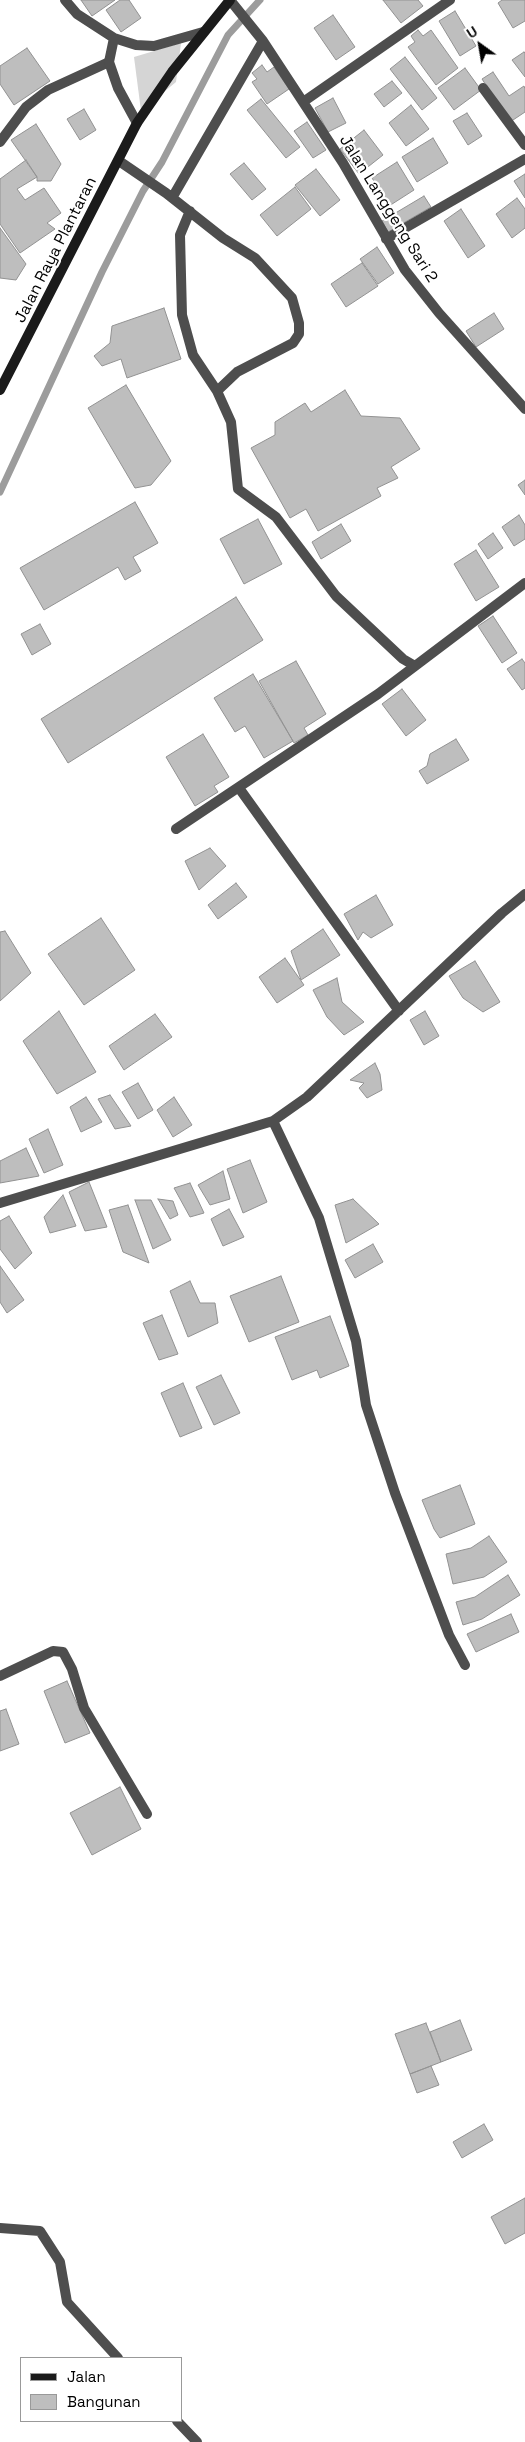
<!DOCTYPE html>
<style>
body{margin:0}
#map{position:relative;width:525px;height:2442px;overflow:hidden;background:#fff;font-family:"Space Grotesk",sans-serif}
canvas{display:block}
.legend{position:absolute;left:20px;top:2357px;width:162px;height:65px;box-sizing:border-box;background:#fff;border:1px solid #999;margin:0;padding:6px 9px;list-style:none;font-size:15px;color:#000}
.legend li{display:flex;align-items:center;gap:10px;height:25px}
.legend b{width:25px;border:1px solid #999}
.north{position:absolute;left:455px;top:20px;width:50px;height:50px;-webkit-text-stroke:4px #fff;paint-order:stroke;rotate:328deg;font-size:14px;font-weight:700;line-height:20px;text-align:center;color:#000}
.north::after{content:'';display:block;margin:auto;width:18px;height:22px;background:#000;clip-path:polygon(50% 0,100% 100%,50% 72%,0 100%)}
</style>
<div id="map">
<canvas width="525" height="2442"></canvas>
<ul class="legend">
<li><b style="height:6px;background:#1b1b1b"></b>Jalan</li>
<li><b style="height:14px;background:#bebebe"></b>Bangunan</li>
</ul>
<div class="north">U</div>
</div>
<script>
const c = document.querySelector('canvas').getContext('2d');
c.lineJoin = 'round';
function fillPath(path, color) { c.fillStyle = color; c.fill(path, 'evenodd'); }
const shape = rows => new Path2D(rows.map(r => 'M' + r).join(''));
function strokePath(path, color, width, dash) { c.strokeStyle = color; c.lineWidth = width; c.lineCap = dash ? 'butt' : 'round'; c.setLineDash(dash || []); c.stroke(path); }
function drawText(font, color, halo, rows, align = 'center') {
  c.font = font + ' "Space Grotesk",sans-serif'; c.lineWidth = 4.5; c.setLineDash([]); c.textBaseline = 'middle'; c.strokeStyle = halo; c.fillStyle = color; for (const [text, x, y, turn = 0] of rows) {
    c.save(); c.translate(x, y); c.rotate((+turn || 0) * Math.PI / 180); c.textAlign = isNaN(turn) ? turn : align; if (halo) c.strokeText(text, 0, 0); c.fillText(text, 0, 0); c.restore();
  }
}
const green = shape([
 [181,43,176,82,141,111,134,57]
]);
const stream = shape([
 [0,492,102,272,143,191,162,162,228,35,260,0]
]);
const building = shape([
 [81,0,115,0,92,16,81,0],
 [120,0,129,0,141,18,121,32,106,10,120,0],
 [383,0,418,0,423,6,401,23,383,0],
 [502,0,525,0,525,21,513,28,498,3,502,0],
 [455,11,476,46,460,56,439,21,455,11],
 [333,15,355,47,336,60,314,28,333,15],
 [418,30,423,36,431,30,458,68,436,85,408,47,415,42,411,36,418,30],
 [27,48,50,81,14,105,0,84,0,66,27,48],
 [524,52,525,53,525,77,512,60,524,52],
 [405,57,437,98,422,110,390,69,405,57],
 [262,65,267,72,274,67,289,89,267,104,252,82,257,79,252,73,262,65],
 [465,68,481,90,454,110,438,88,465,68],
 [493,72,509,96,524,86,525,89,525,112,510,122,482,79,493,72],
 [392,81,402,93,384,107,374,94,392,81],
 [333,98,346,123,328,132,315,108,333,98],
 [261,99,300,147,286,158,247,110,261,99],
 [411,105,429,129,406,146,389,123,411,105],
 [84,109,96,130,80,140,67,119,84,109],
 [467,113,482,136,468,145,453,121,467,113],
 [307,122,326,150,313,158,294,131,307,122],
 [36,124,61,164,51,181,37,181,37,177,11,140,36,124],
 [364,130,383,155,359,174,340,149,364,130],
 [433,138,448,163,417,182,402,157,433,138],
 [26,160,37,177,17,189,25,200,44,188,61,213,47,223,55,229,20,253,0,224,0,179,26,160],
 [397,162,414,190,389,206,372,178,397,162],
 [244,163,266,189,252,200,230,174,244,163],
 [316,169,340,200,320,216,295,185,316,169],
 [525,174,525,198,514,181,525,174],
 [295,187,311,209,277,236,260,215,295,187],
 [424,196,431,207,388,232,382,221,424,196],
 [517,198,525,209,525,228,512,238,496,214,517,198],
 [461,209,485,246,468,258,444,221,461,209],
 [0,228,26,264,16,280,0,278,0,228],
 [377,247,394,273,378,284,360,259,377,247],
 [362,263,378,286,346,307,331,284,362,263],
 [164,308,181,359,127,378,121,359,102,366,94,356,110,343,112,326,164,308],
 [494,313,504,329,476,347,466,331,494,313],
 [126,385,171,461,151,485,135,488,88,408,126,385],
 [345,390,361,416,400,418,420,449,391,467,398,478,377,488,381,496,318,531,306,509,290,518,251,448,275,435,275,422,305,403,311,412,345,390],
 [525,480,525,495,518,485,525,480],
 [135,502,158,543,133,557,141,571,125,580,118,567,44,610,20,568,135,502],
 [519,515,525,525,525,539,514,546,502,527,519,515],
 [258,519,282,564,244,584,220,539,258,519],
 [341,524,351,541,321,559,312,542,341,524],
 [493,533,503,548,488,559,478,544,493,533],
 [476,550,499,587,476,601,454,564,476,550],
 [236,597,263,640,68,763,41,719,236,597],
 [493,616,517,653,502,663,478,626,493,616],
 [40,624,51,644,32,655,21,634,40,624],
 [522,659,525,663,525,688,522,690,507,669,522,659],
 [296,661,326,714,304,728,308,735,294,743,259,681,296,661],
 [253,674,293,741,264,758,245,726,235,732,214,698,253,674],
 [402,689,426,720,406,736,382,704,402,689],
 [203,734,229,777,214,786,218,792,195,806,166,757,203,734],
 [456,739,469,760,427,784,419,771,427,766,430,754,456,739],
 [210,848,226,866,199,890,185,861,210,848],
 [236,883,247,897,218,919,208,905,236,883],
 [376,895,393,925,371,938,363,932,358,940,344,914,376,895],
 [101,918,135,970,84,1005,48,954,101,918],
 [323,929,340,955,301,980,291,951,323,929],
 [5,931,31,973,0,1001,0,932,5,931],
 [285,958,304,985,277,1003,259,977,285,958],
 [475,961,500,1002,483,1012,463,998,449,976,475,961],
 [337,978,342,1002,364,1022,344,1035,327,1017,313,990,337,978],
 [59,1011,96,1072,57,1094,23,1041,59,1011],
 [425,1011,439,1036,424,1045,410,1020,425,1011],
 [155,1014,172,1037,124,1070,109,1046,155,1014],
 [375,1063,380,1074,382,1090,367,1098,359,1088,364,1083,350,1080,375,1063],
 [138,1083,153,1110,138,1119,122,1092,138,1083],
 [110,1095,131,1126,115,1129,98,1099,110,1095],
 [86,1097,102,1122,81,1132,70,1107,86,1097],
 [174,1097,192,1125,173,1137,157,1110,174,1097],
 [48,1129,63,1165,44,1173,29,1139,48,1129],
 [26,1148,39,1176,0,1183,0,1161,26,1148],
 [250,1160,267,1202,243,1213,227,1169,250,1160],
 [223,1171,230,1199,210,1205,198,1185,223,1171],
 [89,1182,107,1227,85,1231,69,1192,89,1182],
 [190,1183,204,1213,190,1217,174,1188,190,1183],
 [63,1195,76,1226,50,1233,44,1217,63,1195],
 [158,1199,173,1201,178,1215,170,1219,158,1199],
 [353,1199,379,1224,346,1243,335,1205,353,1199],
 [135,1200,151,1200,171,1240,153,1249,135,1200],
 [128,1205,149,1263,123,1252,109,1210,128,1205],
 [229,1209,244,1237,223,1246,211,1219,229,1209],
 [9,1216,32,1253,15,1269,0,1249,0,1221,9,1216],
 [373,1244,383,1262,355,1278,345,1260,373,1244],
 [0,1266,24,1300,7,1313,0,1302,0,1266],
 [281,1276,299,1322,249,1342,230,1296,281,1276],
 [190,1281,200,1303,215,1303,218,1323,188,1337,170,1291,190,1281],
 [162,1315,178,1354,159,1360,143,1323,162,1315],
 [330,1316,349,1366,320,1378,317,1370,292,1380,275,1337,330,1316],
 [221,1375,240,1413,214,1425,196,1387,221,1375],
 [183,1383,202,1428,180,1437,161,1393,183,1383],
 [460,1485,475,1524,440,1538,434,1529,422,1500,460,1485],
 [489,1536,507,1562,484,1577,453,1584,446,1554,471,1548,489,1536],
 [508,1575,520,1595,482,1619,463,1625,456,1602,475,1597,508,1575],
 [511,1614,519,1632,476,1652,467,1634,511,1614],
 [67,1681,90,1733,65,1743,44,1691,67,1681],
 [6,1709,19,1744,0,1751,0,1711,6,1709],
 [120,1787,141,1829,92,1855,70,1813,120,1787],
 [460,2020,472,2050,441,2062,430,2032,460,2020],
 [426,2023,441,2062,410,2074,395,2034,426,2023],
 [431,2066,439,2085,417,2093,410,2074,431,2066],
 [484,2124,493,2140,462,2158,453,2142,484,2124],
 [525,2198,525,2233,505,2244,491,2217,525,2198]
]);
const minor = shape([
 [230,0,263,41,343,163,405,270,439,313,525,409],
 [483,88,525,145],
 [303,102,450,0],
 [0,142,26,107,48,90,109,62],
 [119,161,166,193,223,238,255,258,292,298,299,323,299,334,293,343,237,372,217,391,231,422,238,489,276,517,336,596,403,659,415,666],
 [172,198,263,41],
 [190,211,180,235,182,315,193,355,217,391],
 [386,239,525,159],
 [239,788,399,1011],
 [176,829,378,694,525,583],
 [273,1121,319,1218,356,1341,366,1405,395,1493,449,1635,465,1665],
 [0,1203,273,1121,307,1097,502,913,525,894],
 [0,1676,53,1651,63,1652,72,1669,84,1708,147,1814],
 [0,2228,40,2231,60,2262,67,2302,118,2358],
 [177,2421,197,2442]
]);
const tertiary = shape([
 [65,0,77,14,114,38,136,45,154,46,203,32],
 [114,38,109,62,118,88,137,123]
]);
const secondary = shape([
 [0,390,137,123,172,72,230,0]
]);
const streetNames = [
 ["Jalan Langgeng Sari 2",388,209,58],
 ["Jalan Raya Plantaran",56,250,-63]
];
fillPath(green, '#d5d5d5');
strokePath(stream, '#9c9c9c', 7);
fillPath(building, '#bebebe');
strokePath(building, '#929292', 1);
strokePath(minor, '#4e4e4e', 10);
strokePath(tertiary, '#4e4e4e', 10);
strokePath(secondary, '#1b1b1b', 10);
drawText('16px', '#000', '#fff', streetNames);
</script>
